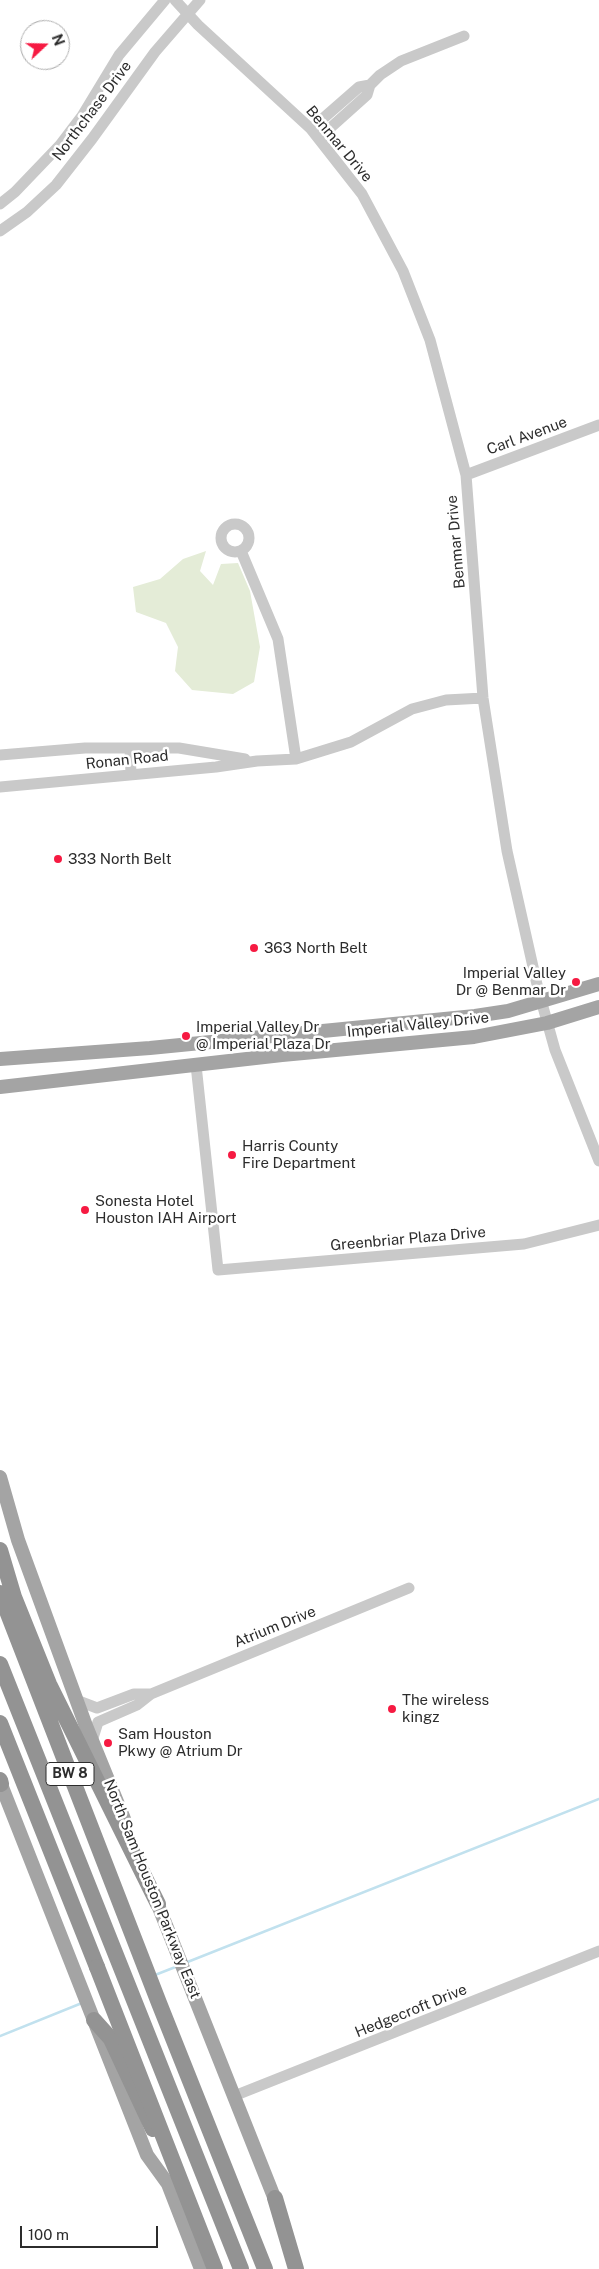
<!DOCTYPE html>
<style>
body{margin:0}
#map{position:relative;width:599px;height:2269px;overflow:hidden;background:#fff;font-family:"Public Sans",sans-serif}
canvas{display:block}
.north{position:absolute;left:20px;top:20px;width:50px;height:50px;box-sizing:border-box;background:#fff;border:1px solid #ababab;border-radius:50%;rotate:69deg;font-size:14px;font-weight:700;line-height:20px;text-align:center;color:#2c2c2c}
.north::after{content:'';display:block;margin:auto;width:18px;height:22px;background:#f61a42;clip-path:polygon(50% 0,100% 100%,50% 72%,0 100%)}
.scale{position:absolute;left:20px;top:2226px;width:138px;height:22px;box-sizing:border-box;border:2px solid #2c2c2c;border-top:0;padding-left:6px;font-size:15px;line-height:18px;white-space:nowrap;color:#2c2c2c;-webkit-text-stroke:4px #fff;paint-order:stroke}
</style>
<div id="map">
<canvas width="599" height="2269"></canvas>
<div class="north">N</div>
<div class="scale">100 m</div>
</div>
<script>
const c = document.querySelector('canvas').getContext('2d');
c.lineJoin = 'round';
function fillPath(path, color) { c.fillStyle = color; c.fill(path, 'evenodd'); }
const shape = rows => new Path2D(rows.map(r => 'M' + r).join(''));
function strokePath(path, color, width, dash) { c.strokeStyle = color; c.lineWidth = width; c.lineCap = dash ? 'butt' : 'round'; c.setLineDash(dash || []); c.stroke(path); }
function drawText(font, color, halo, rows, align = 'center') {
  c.font = font + ' "Public Sans",sans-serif'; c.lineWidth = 5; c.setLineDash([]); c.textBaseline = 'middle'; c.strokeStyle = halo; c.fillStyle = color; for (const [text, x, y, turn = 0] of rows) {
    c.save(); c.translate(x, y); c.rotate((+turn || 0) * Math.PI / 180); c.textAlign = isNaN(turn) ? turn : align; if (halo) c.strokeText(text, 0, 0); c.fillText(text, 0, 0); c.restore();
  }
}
const green = shape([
 [206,551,200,571,213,585,221,564,238,563,250,591,260,647,254,682,233,694,192,690,175,671,178,647,166,623,136,612,133,587,160,579,183,559]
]);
const stream = shape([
 [185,1963,599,1799],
 [155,1975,178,1966],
 [0,2036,82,2003]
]);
const minor = shape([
 [175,0,198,25,311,129,362,194,403,271,430,340,466,475,483,698,507,851,538,989,555,1050,599,1161],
 [370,85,380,75,401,61,464,36],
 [311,129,359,87,370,85,367,95,319,138],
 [0,204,15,192,60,145,82,116,119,55,165,0],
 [0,231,27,212,56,185,92,139,155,52,200,0],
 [466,475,599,425],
 '221 538a14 14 0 1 1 28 0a14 14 0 1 1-28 0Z',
 [241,551,278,639,296,759],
 [130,748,131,775],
 [0,755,85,748,179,748,245,759],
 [0,787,216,767,257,761,296,759,351,742,412,709,446,700,483,698],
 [196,1065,218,1270,524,1244,599,1225],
 [76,1700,97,1708,134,1694,151,1694],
 [92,1741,98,1722,137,1705,151,1694,409,1588],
 [234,2096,599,1951]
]);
const major = shape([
 [0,1059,150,1048,475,1016,508,1011,599,984],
 [0,1087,282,1055,474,1037,547,1023,599,1007],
 [0,1477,18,1540,86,1726,124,1819],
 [0,1782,147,2155,168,2184,201,2269],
 [154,1895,278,2207]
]);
const highway = shape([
 [0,1550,14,1597,49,1684,158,1904],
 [0,1593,159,2003,265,2269],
 [0,1664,241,2269],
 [0,1723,97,1967],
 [0,1780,1,1784],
 [94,2020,111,2039,153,2129],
 [275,2198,296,2269]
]);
const highwayBridge = shape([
 [97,1967,215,2269]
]);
const markers = [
 [58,859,5,"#f61a42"],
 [254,948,5,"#f61a42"],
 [576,982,5,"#f61a42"],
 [186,1036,5,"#f61a42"],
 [232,1155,5,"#f61a42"],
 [85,1210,5,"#f61a42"],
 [392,1709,5,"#f61a42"],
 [108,1743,5,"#f61a42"]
];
const shields = [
 [70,1774,48]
];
const shieldNames = [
 ["BW 8",70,1774]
];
const streetNames = [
 ["Northchase Drive",92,111,-53],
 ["Benmar Drive",339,144,50],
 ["Carl Avenue",527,436,-20],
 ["Benmar Drive",456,542,-95],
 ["Ronan Road",127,760,-6],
 ["Imperial Valley Drive",418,1025,-6],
 ["Greenbriar Plaza Drive",408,1239,-5],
 ["Atrium Drive",275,1627,-22],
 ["North Sam Houston Parkway East",152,1889,68],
 ["Hedgecroft Drive",411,2011,-22]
];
const poiNames = [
 ["333 North Belt",68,859],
 ["363 North Belt",264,948],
 ["Imperial Valley",566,973,"right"],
 ["Dr @ Benmar Dr",566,990,"right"],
 ["Imperial Valley Dr",196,1027],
 ["@ Imperial Plaza Dr",196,1044],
 ["Harris County",242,1146],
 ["Fire Department",242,1163],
 ["Sonesta Hotel",95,1201],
 ["Houston IAH Airport",95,1218],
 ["The wireless",402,1700],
 ["kingz",402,1717],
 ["Sam Houston",118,1734],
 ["Pkwy @ Atrium Dr",118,1751]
];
fillPath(green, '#e4ecd7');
strokePath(stream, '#c1e1ee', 2.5);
strokePath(minor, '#c9c9c9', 11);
strokePath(major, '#a4a4a4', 14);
strokePath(highway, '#939393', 16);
strokePath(highwayBridge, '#939393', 16);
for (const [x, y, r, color] of markers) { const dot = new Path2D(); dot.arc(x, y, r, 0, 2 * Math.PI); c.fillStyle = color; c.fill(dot); strokePath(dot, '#fff', 2); }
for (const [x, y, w] of shields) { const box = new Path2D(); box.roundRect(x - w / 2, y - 11.5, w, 23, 4); c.fillStyle = '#fff'; c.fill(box); strokePath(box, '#2c2c2c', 1); }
drawText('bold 14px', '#2c2c2c', null, shieldNames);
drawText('15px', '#2c2c2c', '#fff', streetNames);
drawText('15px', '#2c2c2c', '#fff', poiNames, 'left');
</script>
